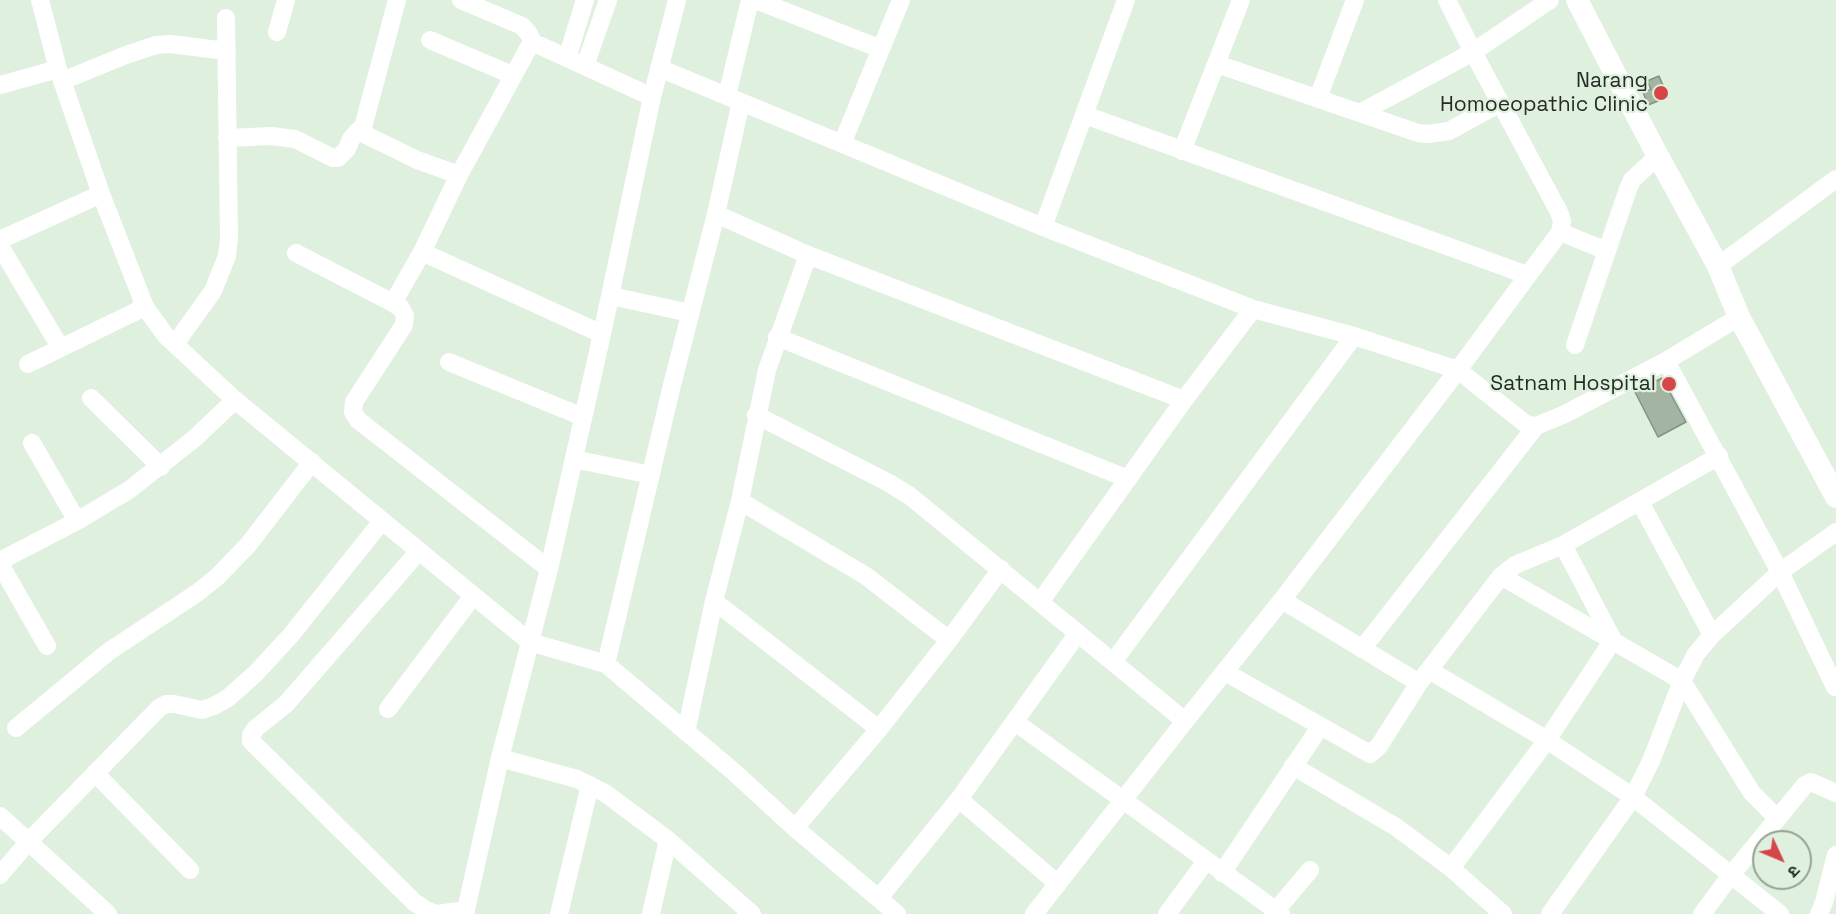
<!DOCTYPE html>
<meta charset="utf-8">
<style>
body{margin:0}
#map{position:relative;width:1836px;height:914px;overflow:hidden;background:#dff0de;font-family:"Space Grotesk","Noto Sans Devanagari",sans-serif}
canvas{display:block}
.north{position:absolute;left:1752px;top:830px;width:60px;height:60px;box-sizing:border-box;background:#dff0de;border:2px solid #95a294;border-radius:50%;rotate:134deg;font-size:16px;font-weight:700;line-height:24px;text-align:center;color:#252c25}
.north::after{content:'';display:block;margin:auto;width:21px;height:27px;background:#d64649;clip-path:polygon(50% 0,100% 100%,50% 72%,0 100%)}
</style>
<div id="map">
<canvas width="1836" height="914"></canvas>
<div class="north">उ</div>
</div>
<script>
const c = document.querySelector('canvas').getContext('2d');
c.lineJoin = 'round';
function fillPath(path, color) { c.fillStyle = color; c.fill(path, 'evenodd'); }
const shape = rows => new Path2D(rows.map(r => 'M' + r).join(''));
function strokePath(path, color, width, dash) { c.strokeStyle = color; c.lineWidth = width; c.lineCap = dash ? 'butt' : 'round'; c.setLineDash(dash || []); c.stroke(path); }
function drawText(font, color, halo, rows, align = 'center') {
  c.font = font + ' "Space Grotesk",sans-serif'; c.lineWidth = 4.5; c.setLineDash([]); c.textBaseline = 'middle'; c.strokeStyle = halo; c.fillStyle = color; for (const [text, x, y, turn = 0] of rows) {
    c.save(); c.translate(x, y); c.rotate((+turn || 0) * Math.PI / 180); c.textAlign = isNaN(turn) ? turn : align; if (halo) c.strokeText(text, 0, 0); c.fillText(text, 0, 0); c.restore();
  }
}
const building = shape([
 [1659,76,1668,97,1648,105,1643,92,1651,89,1647,81,1659,76],
 [1662,378,1686,422,1658,437,1635,392,1662,378]
]);
const minor = shape([
 [40,0,58,69,101,194,145,307,166,336,235,400,530,642,606,664,734,772,795,828,897,914],
 [461,0,522,26,529,34,534,44],
 [756,0,881,49],
 [277,32,286,0],
 [430,40,512,75],
 [567,58,585,0],
 [1217,64,1418,133,1428,134,1449,131,1500,103],
 [585,66,608,0],
 [659,68,1043,227,1253,309,1354,336,1458,370,1527,425,1536,426,1565,414,1666,361,1739,317],
 [62,81,126,55,156,45,170,44,227,51],
 [0,85,58,69],
 [727,96,750,0],
 [1318,98,1355,0],
 [1360,113,1473,52,1550,0],
 [1085,115,1527,275],
 [362,131,397,0],
 [227,138,271,136,295,139,333,158,338,158,347,149,351,139,358,131,417,160,459,175],
 [842,144,901,0],
 [1182,151,1241,0],
 [716,214,808,255,1184,400],
 [1043,227,1126,0],
 [1560,232,1607,251],
 [0,240,101,194],
 [0,246,60,347],
 [296,253,393,303,401,308,405,316,404,325,354,402,353,412,358,420,549,569],
 [1718,266,1836,179],
 [611,296,690,313],
 [393,303,422,252],
 [602,334,422,252,459,175,529,47,534,44,541,46,652,97],
 [777,337,1128,479],
 [175,344,213,291,227,256,229,238,226,18],
 [1575,345,1628,189,1632,180,1658,156],
 [1666,361,1780,572,1835,687],
 [449,362,583,417],
 [28,364,145,307],
 [91,398,161,467],
 [756,415,889,483,910,496,1185,721],
 [32,443,77,521],
 [574,459,651,475],
 [740,501,866,576,949,640],
 [1640,502,1712,635],
 [419,551,286,704,256,728,251,735,251,741,414,902,428,911,437,914,466,910],
 [0,561,77,521,129,490,195,438,235,400],
 [0,564,47,646],
 [1501,576,1515,565,1563,545,1719,456],
 [1282,600,1419,683],
 [714,601,879,729],
 [1040,602,1184,400,1253,309],
 [1362,649,1536,426],
 [1113,662,1354,336],
 [606,664,672,385,716,214,741,102],
 [1429,670,1547,740,1633,797,1731,875,1702,914],
 [1225,672,1370,754,1379,746,1419,683,1501,576,1682,681,1752,793,1777,818],
 [388,709,473,596],
 [1015,722,1281,914],
 [16,728,108,652,197,593,217,577,248,545,312,462],
 [686,732,714,601,740,501,767,370,808,255],
 [500,758,577,779,605,793,668,840,752,914],
 [1293,766,1396,827,1451,868,1503,914],
 [95,773,190,870],
 [959,799,1058,884],
 [0,816,108,914],
 [795,828,879,729,949,640,1001,569],
 [1451,868,1547,740,1613,640,1563,545],
 [1222,873,1320,727],
 [0,875,29,841,159,708,166,704,174,704,202,710,214,706,228,698,256,673,291,635,382,521],
 [879,898,959,799,1078,633],
 [465,914,500,758,549,569,602,334,652,97,677,0],
 [559,914,590,785],
 [651,914,668,840],
 [1034,914,1185,721,1282,600,1458,370,1560,232,1562,221,1559,212,1473,52,1447,0],
 [1167,914,1206,861],
 [1273,914,1310,870],
 [1550,914,1633,797,1651,761,1682,681,1696,654,1712,635,1780,572,1836,532],
 [1780,914,1731,875,1805,785,1811,782,1836,793],
 [1819,914,1824,902,1836,855]
]);
const major = shape([
 [1577,0,1652,145,1718,266,1739,317,1836,497]
]);
const markers = [
 [1661,93,8,"#d64649"],
 [1669,384,8,"#d64649"]
];
const poiNames = [
 ["Narang",1648,81],
 ["Homoeopathic Clinic",1648,105],
 ["Satnam Hospital",1656,384]
];
fillPath(building, '#a3b4a3');
strokePath(building, '#839383', 1.5);
strokePath(minor, '#fff', 18);
strokePath(major, '#fff', 22);
for (const [x, y, r, color] of markers) { const dot = new Path2D(); dot.arc(x, y, r, 0, 2 * Math.PI); c.fillStyle = color; c.fill(dot); strokePath(dot, '#dff0de', 2); }
drawText('21px', '#252c25', '#dff0de', poiNames, 'right');
</script>
